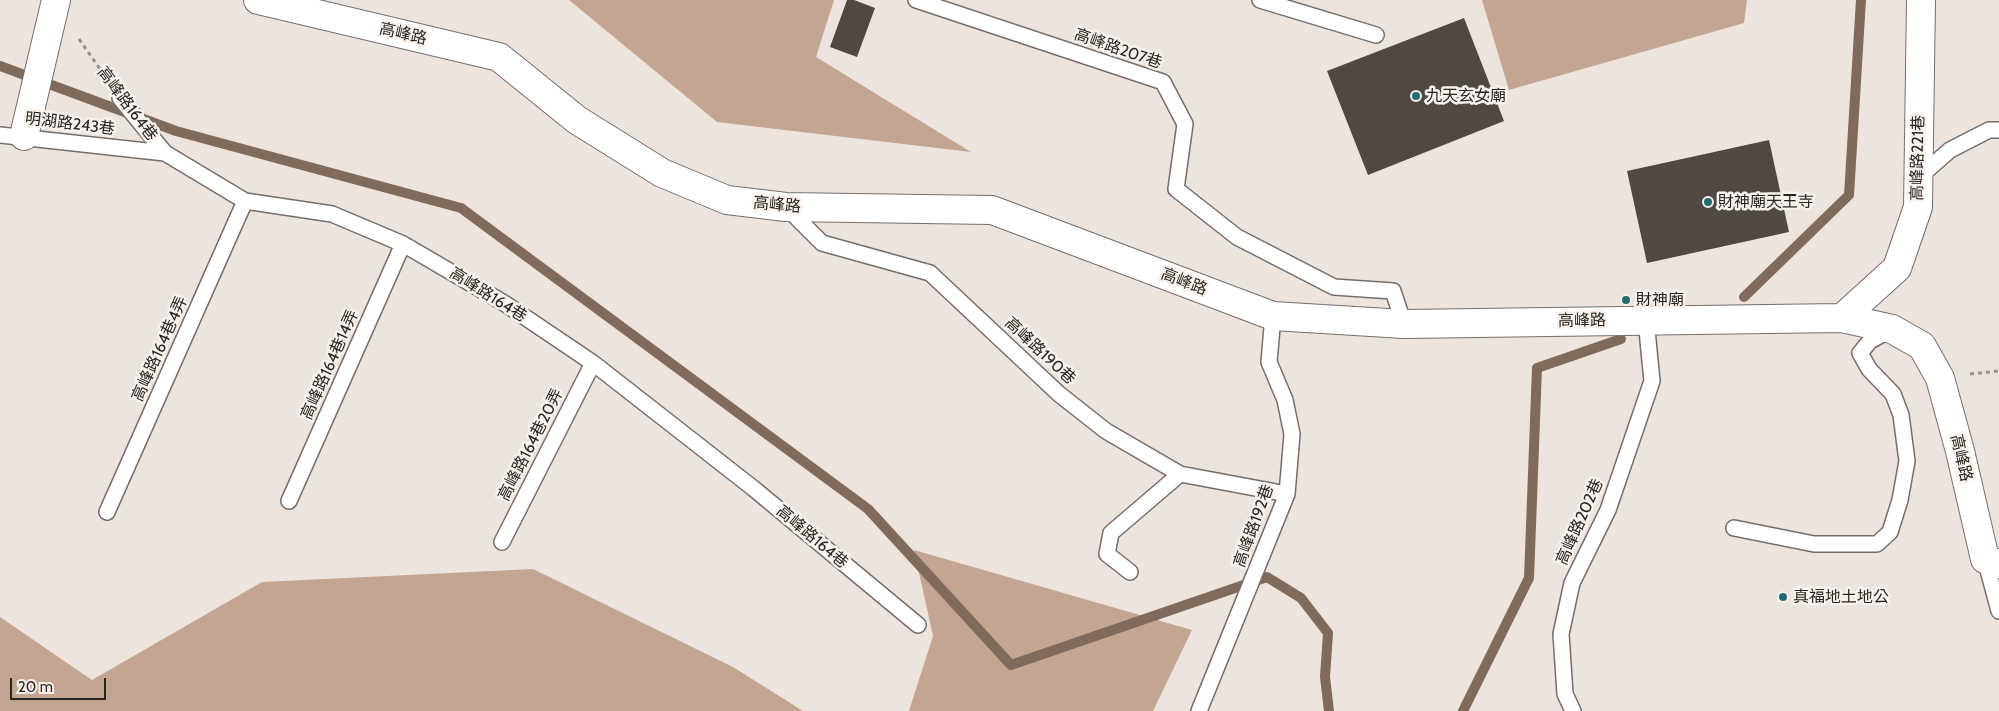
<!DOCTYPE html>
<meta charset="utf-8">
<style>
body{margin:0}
#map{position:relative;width:1999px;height:711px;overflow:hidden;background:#ede4de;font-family:Cabin,sans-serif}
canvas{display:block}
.scale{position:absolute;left:10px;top:678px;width:96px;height:22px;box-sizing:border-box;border:2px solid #292523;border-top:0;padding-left:6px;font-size:15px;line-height:18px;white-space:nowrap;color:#292523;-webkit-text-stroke:4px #faf1eb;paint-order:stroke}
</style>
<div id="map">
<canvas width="1999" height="711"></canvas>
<div class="scale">20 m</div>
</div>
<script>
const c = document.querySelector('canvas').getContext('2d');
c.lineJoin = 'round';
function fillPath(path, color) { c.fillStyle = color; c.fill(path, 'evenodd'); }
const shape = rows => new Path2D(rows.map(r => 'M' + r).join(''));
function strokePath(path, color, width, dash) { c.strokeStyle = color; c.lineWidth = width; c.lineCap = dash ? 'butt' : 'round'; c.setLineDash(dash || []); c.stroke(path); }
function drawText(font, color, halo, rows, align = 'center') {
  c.font = font + ' Cabin,"Noto Sans TC",sans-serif'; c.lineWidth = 5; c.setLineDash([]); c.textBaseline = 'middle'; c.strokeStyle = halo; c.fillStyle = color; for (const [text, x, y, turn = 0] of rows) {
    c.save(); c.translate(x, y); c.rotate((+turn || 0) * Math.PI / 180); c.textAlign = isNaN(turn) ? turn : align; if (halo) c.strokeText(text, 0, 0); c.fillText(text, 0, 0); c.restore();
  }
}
const forest = shape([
 [569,0,834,0,816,57,971,152,717,122],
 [1482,0,1747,0,1744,23,1509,90],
 [914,550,1192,630,1153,711,909,711,933,636],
 [533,569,733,667,803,711,0,711,0,617,92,680,262,582]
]);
const stream = shape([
 [0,66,176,131,461,208,868,509,1011,665,1267,577,1301,598,1328,633,1325,677,1329,711],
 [1744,297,1849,195,1861,0],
 [1463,711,1529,578,1537,368,1621,339]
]);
const building = shape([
 [847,0,854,0,875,8,857,57,830,47],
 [1464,18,1504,121,1368,175,1327,71],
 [1769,140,1789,232,1647,263,1627,171]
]);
const path = shape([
 [79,39,107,79],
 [1970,374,1999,371]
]);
const service = shape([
 [916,0,1163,82,1185,124,1176,189,1237,237,1334,287,1393,291,1404,324],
 [1260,0,1376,35],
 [120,98,165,153,245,201,332,214,403,244,504,303,593,363,753,488,918,625],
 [0,135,165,153],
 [1918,178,1950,150,1989,130,1999,130],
 [786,207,822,243,930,273,1059,394,1106,431,1180,474,1287,494],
 [289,501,403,244],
 [107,512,245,201],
 [1734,528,1814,544,1877,544,1890,532,1900,500,1907,461,1901,415,1893,394,1869,369,1860,353,1870,341,1890,330],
 [502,542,593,363],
 [1985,559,1999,611],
 [1130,572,1107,554,1111,533,1180,474],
 [1199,711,1287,494,1292,434,1285,400,1269,362,1273,316],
 [1573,711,1565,694,1561,634,1572,583,1608,510,1652,381,1646,320]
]);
const minor = shape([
 [258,0,499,57,577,120,662,173,727,200,786,207,992,210,1273,316,1404,324,1842,318,1892,329,1922,346,1940,378,1960,451,1985,559,1999,564],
 [24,136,56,0],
 [1842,318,1897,268,1918,207,1921,0]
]);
const markers = [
 [1416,96,5,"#216c74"],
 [1708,202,5,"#216c74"],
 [1626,300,5,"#216c74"],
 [1783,597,5,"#216c74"]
];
const streetNames = [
 ["高峰路",403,34,13],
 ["高峰路207巷",1118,49,19],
 ["高峰路164巷",127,104,53],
 ["明湖路243巷",70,124,7],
 ["高峰路221巷",1918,158,-89],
 ["高峰路",777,205,5],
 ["高峰路",1184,282,21],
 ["高峰路164巷",488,295,32],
 ["高峰路",1582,321,-1],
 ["高峰路164巷4弄",160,349,-66],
 ["高峰路190巷",1040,351,43],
 ["高峰路164巷14弄",330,365,-66],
 ["高峰路164巷20弄",531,445,-63],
 ["高峰路",1961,458,77],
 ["高峰路202巷",1580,522,-66],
 ["高峰路192巷",1254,526,-70],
 ["高峰路164巷",812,537,40]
];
const poiNames = [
 ["九天玄女廟",1426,96],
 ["財神廟天王寺",1718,202],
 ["財神廟",1636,300],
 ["真福地土地公",1793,597]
];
fillPath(forest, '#c4a591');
strokePath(stream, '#806a5c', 10);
fillPath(building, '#4f4843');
strokePath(service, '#766e69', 18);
strokePath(minor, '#766e69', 30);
strokePath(path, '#98918c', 3, [4, 4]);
strokePath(service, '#fff', 15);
strokePath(minor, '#fff', 28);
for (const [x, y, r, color] of markers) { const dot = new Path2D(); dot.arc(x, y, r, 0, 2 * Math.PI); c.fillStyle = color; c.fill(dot); strokePath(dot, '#faf1eb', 2); }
drawText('16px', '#292523', '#faf1eb', streetNames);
drawText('16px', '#292523', '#faf1eb', poiNames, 'left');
</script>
